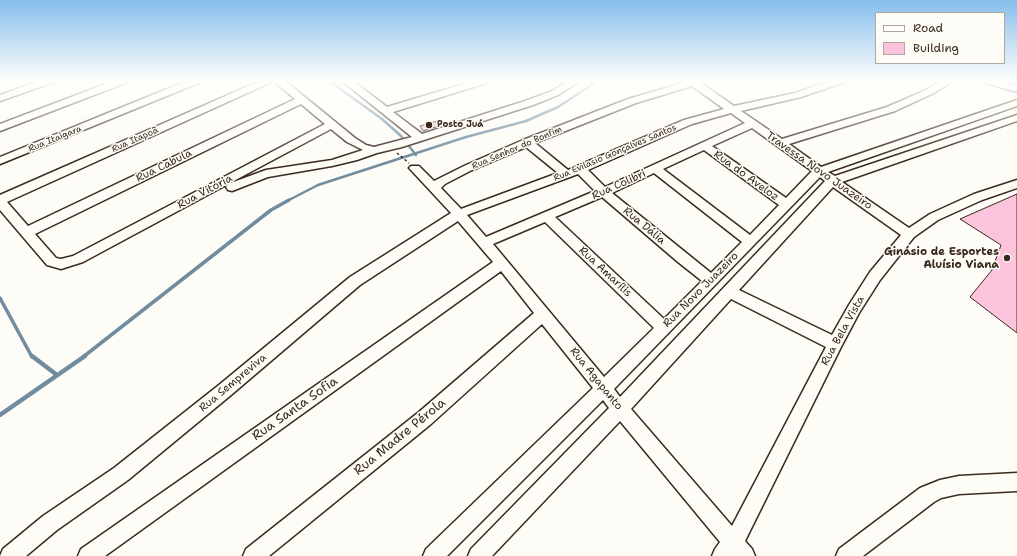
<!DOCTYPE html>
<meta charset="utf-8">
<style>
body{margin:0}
#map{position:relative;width:1017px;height:556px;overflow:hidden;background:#fdfcf7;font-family:"Shantell Sans",sans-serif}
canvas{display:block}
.legend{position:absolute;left:875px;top:12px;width:130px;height:52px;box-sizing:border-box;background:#fdfcf7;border:1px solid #afa8a0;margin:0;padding:5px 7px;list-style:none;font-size:12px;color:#3b2a1e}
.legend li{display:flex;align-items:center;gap:8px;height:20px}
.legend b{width:20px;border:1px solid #afa8a0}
</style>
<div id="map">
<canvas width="1017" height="556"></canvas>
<ul class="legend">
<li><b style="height:5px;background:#fdfcf7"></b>Road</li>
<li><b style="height:11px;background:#fcc4dc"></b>Building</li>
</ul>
</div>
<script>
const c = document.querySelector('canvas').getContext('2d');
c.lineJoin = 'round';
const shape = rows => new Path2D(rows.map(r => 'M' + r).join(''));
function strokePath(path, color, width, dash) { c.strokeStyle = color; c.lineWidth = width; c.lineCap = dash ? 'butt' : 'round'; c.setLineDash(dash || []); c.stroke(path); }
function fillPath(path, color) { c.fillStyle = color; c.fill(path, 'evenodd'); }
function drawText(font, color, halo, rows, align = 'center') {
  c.font = font + ' "Shantell Sans",sans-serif'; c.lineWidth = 3; c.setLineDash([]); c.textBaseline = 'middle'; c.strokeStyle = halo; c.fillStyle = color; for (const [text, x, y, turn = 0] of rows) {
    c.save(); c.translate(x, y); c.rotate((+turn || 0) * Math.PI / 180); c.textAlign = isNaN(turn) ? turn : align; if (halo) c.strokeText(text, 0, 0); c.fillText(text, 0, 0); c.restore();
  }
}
const streamFar2 = shape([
 [328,80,382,119,401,136,416,155],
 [287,201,318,185,466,137,526,121,558,107,599,80]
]);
const streamFar1 = shape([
 [0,298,32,357],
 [83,357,271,210,289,200]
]);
const stream = shape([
 [32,356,57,375],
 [0,415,85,356]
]);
const building = shape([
 [441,120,445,124,423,131,420,126,441,120],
 [1017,194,1017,333,970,297,992,270,1001,245,960,219,1017,194]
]);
const path = shape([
 [397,153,409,163]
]);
const minor = shape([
 [42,80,56,80,54,82,0,101,0,95,42,80],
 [116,80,130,80,128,82,0,131,0,124,116,80],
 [189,80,203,80,201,82,0,164,0,157,189,80],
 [262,80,284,80,355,138,366,145,374,147,412,137,341,80,352,80,387,107,477,80,492,80,490,82,393,112,422,134,525,101,552,91,570,80,582,80,558,95,533,105,402,147,377,153,357,160,332,166,268,177,232,191,228,190,226,187,228,184,83,262,61,269,47,265,0,210,0,195,262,80],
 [274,81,295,99,28,226,7,202,274,81],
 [301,104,325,124,73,256,61,259,56,258,35,234,301,104],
 [331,129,347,142,363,150,332,160,266,170,228,184,331,129],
 [684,80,707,80,701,83,734,106,795,93,832,80,847,80,845,82,801,97,741,111,782,139,887,107,926,90,943,80,955,80,932,94,895,111,789,144,821,167,1017,100,1017,106,828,172,835,176,1017,115,1017,121,842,182,909,228,930,214,974,194,1017,180,1017,188,982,200,938,220,914,237,880,280,859,313,841,347,745,541,752,549,755,556,712,556,715,549,720,542,620,421,492,556,468,556,471,549,609,408,603,400,447,556,423,556,426,549,593,388,542,324,431,424,269,556,243,556,246,549,419,412,534,313,501,271,105,556,78,556,81,549,493,262,458,221,360,285,231,395,128,480,57,530,26,556,0,556,3,549,43,516,114,468,219,385,350,277,451,213,411,170,409,168,411,166,419,166,434,181,464,166,523,140,628,99,686,82,684,80],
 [692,86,724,109,684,120,568,170,535,143,636,103,692,86],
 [731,113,745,123,605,187,588,170,692,124,731,113],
 [752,128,812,171,786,198,712,146,752,128],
 [526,147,558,173,461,209,441,188,445,184,472,170,526,147],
 [704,150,779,205,750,235,663,169,704,150],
 [654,173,742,242,711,273,612,193,654,173],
 [578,174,595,191,486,237,467,215,578,174],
 [820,177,825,181,620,397,614,389,820,177],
 [833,187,901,235,870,272,849,305,832,335,739,290,833,187],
 [602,197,678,262,702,281,664,319,555,217,602,197],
 [545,222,654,328,604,377,493,244,545,222],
 [731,299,826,347,732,526,631,409,731,299],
 [980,80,996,80,1017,86,1017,92,982,82,980,80],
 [1017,473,1017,491,959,494,941,498,934,502,863,556,836,556,839,549,920,488,940,480,959,476,1017,473]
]);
const markers = [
 [429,125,4,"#3b2a1e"],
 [1007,258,4,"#3b2a1e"]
];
const farPoinames = [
 ["Posto Juá",437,125]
];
const farStreetnames = [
 ["Rua Itaigara",55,139,-22],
 ["Rua Itapoã",135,140,-24],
 ["Rua Senhor do Bonfim",517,148,-23],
 ["Rua Evilasio Gonçalves Santos",615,153,-23]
];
const streetNames = [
 ["Rua Cabula",164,166,-26],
 ["Travessa Novo Juazeiro",819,171,35],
 ["Rua do Aveloz",746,176,36],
 ["Rua Colibri",619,185,-24],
 ["Rua Vitória",205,192,-28],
 ["Rua Dália",644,226,40],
 ["Rua Amarílis",605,272,43],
 ["Rua Novo Juazeiro",701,290,-45],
 ["Rua Bela Vista",843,331,-61],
 ["Rua Agapanto",596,379,51],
 ["Rua Sempreviva",233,383,-40]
];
const poiNames = [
 ["Ginásio de Esportes",999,252],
 ["Aluísio Viana",999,265]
];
const nearStreetnames = [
 ["Rua Santa Sofia",295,409,-35],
 ["Rua Madre Pérola",400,437,-39]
];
strokePath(streamFar2, '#708c9e', 2.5);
strokePath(streamFar1, '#708c9e', 3.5);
strokePath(stream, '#708c9e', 4.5);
fillPath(building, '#fcc4dc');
strokePath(building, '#3b2a1e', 1);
strokePath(minor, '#3b2a1e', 3);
strokePath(path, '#3b2a1e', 1.5, [2.5, 2.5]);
fillPath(minor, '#fdfcf7');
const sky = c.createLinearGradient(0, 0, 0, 158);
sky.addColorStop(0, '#86beec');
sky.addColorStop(0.51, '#fefefb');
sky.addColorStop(1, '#fefefb00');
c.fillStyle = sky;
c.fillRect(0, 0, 1017, 158);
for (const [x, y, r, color] of markers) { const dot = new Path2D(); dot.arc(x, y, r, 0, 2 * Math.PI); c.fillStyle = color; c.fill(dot); strokePath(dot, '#fdfcf7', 1.5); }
drawText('bold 9px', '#3b2a1e', '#fdfcf7', farPoinames, 'left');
drawText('9px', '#3b2a1e', '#fdfcf7', farStreetnames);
drawText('11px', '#3b2a1e', '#fdfcf7', streetNames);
drawText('bold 11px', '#3b2a1e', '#fdfcf7', poiNames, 'right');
drawText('13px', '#3b2a1e', '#fdfcf7', nearStreetnames);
</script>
